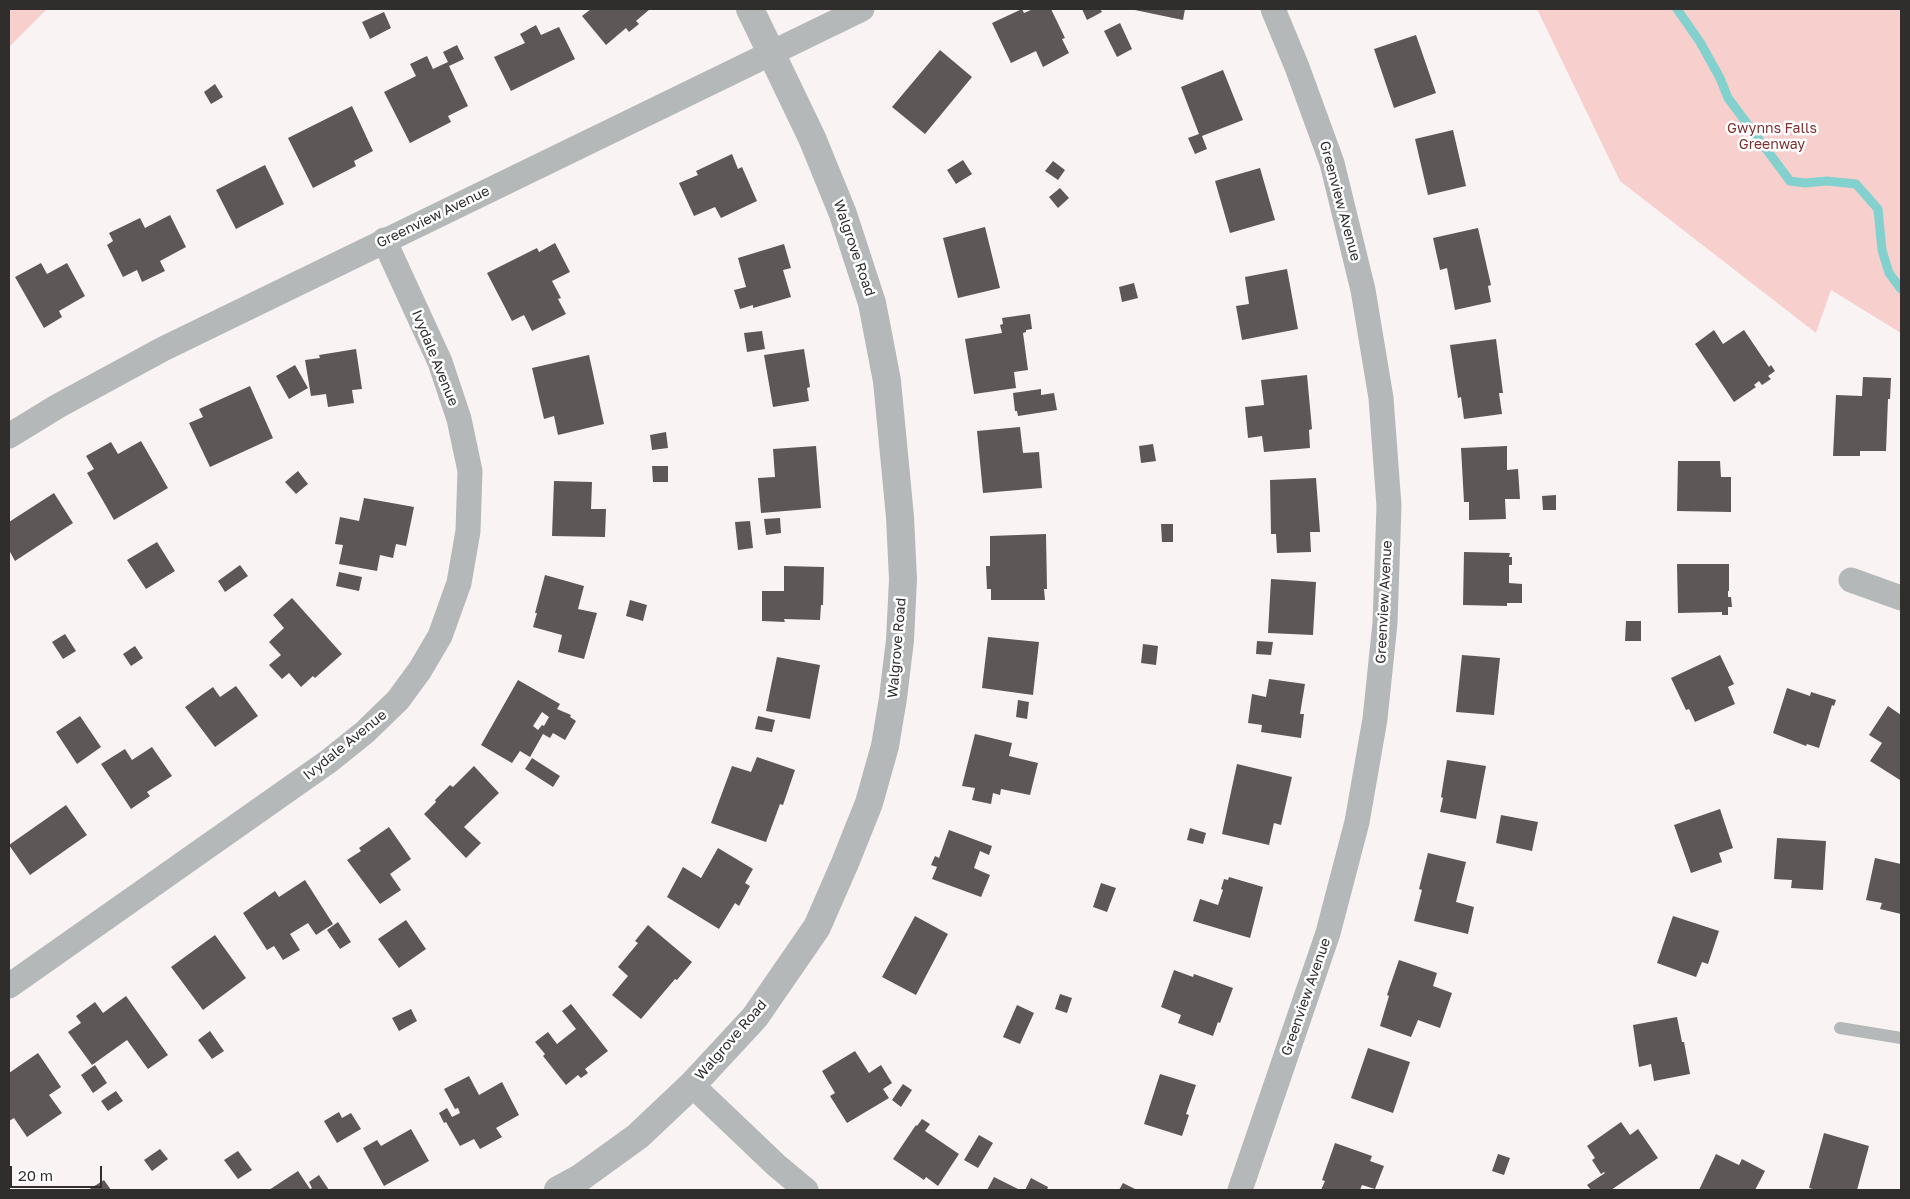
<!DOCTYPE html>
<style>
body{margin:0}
#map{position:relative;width:1910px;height:1199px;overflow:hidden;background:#faf3f3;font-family:"Golos Text",sans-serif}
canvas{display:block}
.frame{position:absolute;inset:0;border:10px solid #302d2d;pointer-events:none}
.scale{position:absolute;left:10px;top:1166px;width:92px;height:22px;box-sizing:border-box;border:2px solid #302d2d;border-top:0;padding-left:6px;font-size:15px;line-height:18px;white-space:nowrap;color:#302d2d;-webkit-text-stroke:4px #fff;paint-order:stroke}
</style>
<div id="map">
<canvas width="1910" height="1199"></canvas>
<div class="frame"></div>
<div class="scale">20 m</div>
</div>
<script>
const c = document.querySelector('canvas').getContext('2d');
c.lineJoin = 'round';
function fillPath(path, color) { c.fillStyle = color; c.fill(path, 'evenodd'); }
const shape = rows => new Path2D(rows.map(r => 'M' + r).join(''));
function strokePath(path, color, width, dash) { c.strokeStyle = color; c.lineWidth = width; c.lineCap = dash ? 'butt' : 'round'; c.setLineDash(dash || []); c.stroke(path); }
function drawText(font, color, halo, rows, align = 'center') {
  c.font = font + ' "Golos Text",sans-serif'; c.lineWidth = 5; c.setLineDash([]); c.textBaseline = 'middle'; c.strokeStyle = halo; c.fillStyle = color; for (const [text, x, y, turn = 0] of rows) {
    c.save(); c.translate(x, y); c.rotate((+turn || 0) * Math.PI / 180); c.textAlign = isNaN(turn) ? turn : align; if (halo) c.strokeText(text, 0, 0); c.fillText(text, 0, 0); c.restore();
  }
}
const green = shape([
 [9,9,47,9,9,47],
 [1537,9,1901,9,1901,333,1831,290,1816,333,1620,181]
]);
const stream = shape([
 [1677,9,1700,42,1720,78,1728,98,1790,181,1805,183,1827,181,1856,184,1878,209,1882,250,1889,273,1901,289]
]);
const building = shape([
 [591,9,650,9,636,21,639,24,629,32,626,28,606,45,582,16],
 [1022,9,1024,13,1033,9,1051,9,1065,38,1062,39,1069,53,1043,67,1036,51,1011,63,992,23],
 [1082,9,1100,9,1102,12,1087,20],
 [1130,9,1185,9,1183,20],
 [384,12,391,28,370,39,362,22],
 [1120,23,1132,49,1117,57,1104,31],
 [536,25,541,35,559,27,575,59,511,91,494,57,525,43,520,34],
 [1416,35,1436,93,1394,108,1374,49],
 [457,45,464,59,449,66,468,106,448,116,451,122,410,143,384,92,416,76,410,64,427,56,433,69,448,62,443,52],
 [940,50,972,77,925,134,892,107],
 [1223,70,1243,120,1202,136,1207,149,1195,154,1188,138,1199,134,1181,87],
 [215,84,223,97,211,104,204,92],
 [352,106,373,151,354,161,356,166,313,188,288,138],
 [1453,130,1466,186,1428,195,1415,139],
 [732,154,738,169,742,167,757,201,721,218,715,207,694,216,679,183,698,175,696,171],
 [963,160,972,174,956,184,947,170],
 [1053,161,1065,170,1058,180,1045,171],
 [265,165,284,204,236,229,216,190],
 [1260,168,1275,220,1230,233,1215,181],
 [1060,188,1069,198,1058,208,1049,197],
 [170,215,186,247,160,261,165,271,142,282,137,270,123,277,107,245,113,241,109,233,140,218,145,228],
 [985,227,1000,288,958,298,943,238],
 [1478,228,1491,285,1488,286,1491,302,1455,310,1447,268,1440,270,1433,238],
 [555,243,570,272,552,281,561,298,558,299,566,314,532,331,524,315,512,321,487,273,537,248,539,252],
 [784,244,791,268,783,270,791,297,753,308,753,305,740,309,734,290,746,287,738,258],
 [41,263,47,274,67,263,85,296,59,311,62,317,44,328,15,277],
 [1287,269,1298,329,1242,340,1236,306,1249,304,1245,277],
 [1134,283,1138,298,1122,302,1119,287],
 [1030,314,1032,329,1026,330,1026,332,1023,333,1028,370,1014,372,1016,388,974,394,965,339,1002,333,1000,325,1003,324,1002,318],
 [1714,330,1723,344,1744,330,1769,367,1771,365,1775,371,1768,376,1771,379,1762,385,1759,381,1754,385,1756,387,1734,402,1695,344],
 [762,331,765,349,747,352,744,333],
 [1496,339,1503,393,1499,393,1502,414,1464,419,1461,397,1458,398,1450,345],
 [356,349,362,389,352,390,354,403,328,407,326,394,311,396,305,360,320,358,319,355],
 [804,349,810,387,807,388,809,401,773,407,764,355],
 [589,355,604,424,558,435,554,416,544,419,532,368],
 [295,365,308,388,289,399,276,376],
 [1307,375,1312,429,1309,430,1310,448,1264,452,1262,436,1248,438,1245,407,1264,405,1261,380],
 [1863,377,1891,378,1890,399,1888,399,1886,451,1860,451,1860,456,1833,456,1836,395,1862,396],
 [250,386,273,438,210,467,189,423,203,417,199,409],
 [1041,389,1041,395,1054,393,1057,410,1018,416,1017,411,1015,411,1013,393],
 [1020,427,1023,453,1039,452,1042,488,983,493,977,431],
 [666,432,668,448,652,450,650,435],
 [141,441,168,488,114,520,87,473,94,469,86,456,111,442,118,454],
 [1153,444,1156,461,1141,463,1139,446],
 [816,446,821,508,761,513,758,478,775,477,773,449],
 [1507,446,1507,470,1518,469,1520,499,1505,499,1506,519,1469,520,1469,502,1464,502,1461,448],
 [1678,461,1720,461,1721,477,1731,477,1731,512,1677,511],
 [652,466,668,466,668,482,653,482],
 [298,471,308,484,296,494,285,482],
 [1316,478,1320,532,1310,532,1311,552,1277,553,1276,534,1271,534,1270,480],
 [554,481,592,482,591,509,606,509,605,537,552,536],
 [54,493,73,523,15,561,9,550,9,522],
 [1556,495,1556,510,1543,510,1542,496],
 [364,498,414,507,406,546,396,544,393,558,380,555,377,571,339,564,343,545,335,544,340,517,359,521],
 [780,518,781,533,766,535,764,519],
 [750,521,753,548,738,550,735,522],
 [1161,524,1173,524,1173,542,1162,542],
 [1046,534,1047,589,1044,589,1045,600,991,600,991,589,987,589,986,566,990,566,990,536],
 [157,542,175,571,146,589,127,560],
 [1464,552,1510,553,1509,557,1512,557,1512,565,1509,565,1509,583,1522,584,1522,603,1507,603,1507,606,1463,605],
 [1677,564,1729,564,1729,591,1728,591,1728,597,1731,597,1732,607,1728,607,1728,615,1722,615,1722,612,1678,613],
 [240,565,248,576,225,592,218,581],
 [784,566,824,567,823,605,821,605,820,620,784,619,785,622,762,621,762,591,784,591],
 [339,572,362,577,359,591,336,586],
 [545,575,584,586,578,609,597,613,584,659,558,652,562,635,533,627,537,613,535,613],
 [1271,579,1316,582,1313,635,1268,633],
 [292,598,342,654,315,678,313,676,301,687,289,673,282,679,269,665,281,655,269,642,284,628,273,615],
 [630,600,647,605,643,621,626,616],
 [1626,621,1641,621,1641,641,1625,641],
 [65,634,76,651,63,659,52,642],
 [988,637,1039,642,1033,695,982,688],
 [1257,641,1273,642,1271,655,1256,654],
 [1143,644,1158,646,1156,665,1141,663],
 [135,646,143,658,131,666,123,654],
 [1462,655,1500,658,1494,715,1456,712],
 [1720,655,1734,684,1728,687,1735,704,1695,722,1689,709,1686,710,1671,678],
 [777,657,820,665,810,719,766,711],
 [1269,679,1305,684,1300,714,1304,714,1301,738,1261,732,1262,725,1248,723,1252,694,1266,697],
 [518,680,560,704,557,709,571,715,570,717,576,721,565,740,553,733,550,738,543,734,530,757,520,751,512,763,481,745],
 [542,712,549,717,544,726,542,725,538,730,533,726],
 [236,686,258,716,215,747,185,707,213,687,220,697],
 [1787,688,1810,696,1811,692,1836,700,1834,706,1832,705,1819,748,1807,744,1806,746,1773,733],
 [1018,700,1029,702,1027,719,1016,717],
 [1888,706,1901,715,1900,780,1870,761,1882,743,1869,735],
 [80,716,101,747,77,764,56,732],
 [758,716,775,720,772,732,755,729],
 [975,734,1012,743,1009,756,1038,763,1030,795,1001,789,1000,795,993,793,991,804,972,800,975,788,962,786],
 [152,747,172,776,147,792,150,796,131,809,101,764,125,749,132,760],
 [757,757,795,770,783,805,780,804,766,842,711,823,732,766,751,772],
 [532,758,560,776,553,787,525,769],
 [1447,760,1486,766,1476,819,1440,812,1443,798,1441,797],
 [1237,764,1292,777,1281,825,1274,823,1269,845,1222,834],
 [474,766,499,793,464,827,481,843,466,858,424,814,436,802,435,800,450,785,453,787],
 [66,805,87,835,30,875,9,845],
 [1720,809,1733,848,1719,853,1722,862,1691,873,1674,825],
 [1501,815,1538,822,1532,851,1496,843],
 [389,827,411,859,390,874,401,890,380,904,347,860,361,851,359,848],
 [1190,828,1206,833,1203,844,1187,840],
 [949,830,992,846,989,855,980,851,974,868,990,875,981,897,932,879,937,867,931,865,935,856,939,858],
 [1777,838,1826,841,1823,890,1791,888,1792,880,1774,879],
 [718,848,753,869,745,883,750,886,739,906,735,903,719,929,667,897,683,867,701,878],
 [1428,853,1466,862,1456,902,1474,907,1468,934,1414,921,1422,890,1419,889],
 [1875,858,1901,864,1901,914,1880,909,1882,903,1866,900],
 [1229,877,1263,887,1250,938,1193,921,1200,899,1218,905,1223,890,1221,889,1224,879,1228,880],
 [305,880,333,924,316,935,308,923,290,934,300,950,283,960,274,946,267,950,243,913,275,891,279,897],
 [1101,883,1116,888,1107,912,1093,907],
 [915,916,948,934,916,995,882,977],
 [1673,916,1719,931,1708,964,1702,962,1696,977,1657,963],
 [406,920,426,949,399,968,378,939],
 [338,922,351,942,340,949,327,930],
 [648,925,692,962,677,980,675,979,641,1019,612,995,628,976,618,967,638,943,635,941],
 [215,935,246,978,203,1010,171,967],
 [1399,960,1437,973,1433,986,1452,993,1440,1028,1418,1020,1411,1037,1380,1026,1389,996,1387,995],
 [1174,970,1193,977,1194,974,1233,988,1220,1023,1218,1022,1213,1036,1178,1023,1181,1015,1161,1007],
 [1060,994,1072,998,1067,1013,1055,1009],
 [126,996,168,1055,148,1069,127,1040,92,1065,68,1032,81,1023,76,1016,95,1002,103,1013],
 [571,1004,608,1051,585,1069,588,1073,581,1078,578,1075,566,1085,543,1056,545,1054,535,1042,548,1032,557,1044,576,1029,562,1011],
 [1017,1005,1034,1013,1020,1044,1003,1037],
 [411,1009,417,1021,399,1031,392,1018],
 [1677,1017,1682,1042,1684,1042,1690,1074,1654,1081,1651,1064,1639,1067,1633,1025],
 [210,1031,224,1051,212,1059,198,1040],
 [1368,1048,1410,1062,1393,1113,1351,1098],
 [855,1051,869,1073,881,1065,892,1083,883,1089,889,1098,847,1123,830,1096,835,1093,822,1071],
 [38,1053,61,1087,49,1095,62,1113,27,1137,14,1118,9,1121,9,1073],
 [95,1065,107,1083,93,1093,81,1075],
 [1160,1074,1196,1085,1186,1114,1189,1115,1182,1136,1144,1124],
 [469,1076,479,1095,502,1082,519,1115,496,1128,502,1137,480,1149,474,1139,460,1146,446,1122,444,1123,439,1113,447,1108,452,1117,460,1113,458,1108,455,1109,444,1089],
 [903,1084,912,1090,901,1107,892,1100],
 [116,1091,123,1101,108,1111,101,1101],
 [339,1112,342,1118,351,1113,361,1129,337,1143,324,1121],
 [922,1119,930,1124,925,1131,959,1154,938,1186,926,1177,924,1180,893,1159,916,1125,917,1126],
 [1621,1122,1630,1135,1638,1129,1658,1158,1611,1190,1591,1190,1587,1185,1605,1173,1604,1172,1601,1174,1592,1160,1595,1158,1587,1146],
 [411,1129,429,1161,384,1186,363,1148,377,1140,381,1146],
 [1824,1133,1869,1146,1857,1190,1817,1190,1809,1188],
 [979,1135,993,1143,978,1168,964,1160],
 [1335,1143,1372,1156,1370,1161,1384,1166,1375,1189,1362,1185,1360,1190,1321,1190,1325,1181,1322,1180],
 [160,1149,168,1159,152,1171,144,1160],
 [238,1151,252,1170,238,1179,224,1160],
 [1498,1154,1510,1158,1504,1175,1492,1171],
 [1716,1154,1739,1165,1742,1159,1765,1171,1755,1190,1699,1190],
 [298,1171,310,1189,312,1188,309,1182,319,1175,329,1190,269,1190],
 [994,1177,1020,1190,987,1190],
 [1031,1178,1048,1187,1047,1190,1025,1190],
 [104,1180,111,1190,88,1190],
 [1123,1183,1137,1190,1119,1190]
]);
const service = shape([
 [1840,1028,1901,1038]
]);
const minor = shape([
 [9,436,58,406,163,349,862,9],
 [1851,580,1901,598],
 [9,986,329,761,365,732,398,700,420,670,440,636,459,583,468,531,470,471,459,419,440,362,384,240],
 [692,1085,776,1165,806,1190],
 [1240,1190,1328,933,1357,822,1375,719,1385,623,1389,506,1381,398,1363,290,1332,163,1297,67,1273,9]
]);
const tertiary = shape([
 [558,1190,580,1178,638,1136,692,1085,755,1017,817,927,845,863,869,803,885,746,893,698,900,640,903,579,900,517,887,381,872,303,843,214,812,138,750,9]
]);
const parkNames = [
 ["Gwynns Falls",1772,129],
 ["Greenway",1772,145]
];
const streetNames = [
 ["Greenview Avenue",1340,201,75],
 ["Greenview Avenue",433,217,-26],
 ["Walgrove Road",854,248,71],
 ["Ivydale Avenue",435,358,68],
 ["Greenview Avenue",1384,602,-87],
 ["Walgrove Road",897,648,-85],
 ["Ivydale Avenue",345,745,-39],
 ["Greenview Avenue",1306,997,-71],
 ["Walgrove Road",731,1040,-49]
];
fillPath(green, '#f7d0ce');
strokePath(stream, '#83d1ce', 9);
fillPath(building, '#5d5757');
strokePath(service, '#b5b8b8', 12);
strokePath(minor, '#b5b8b8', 25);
strokePath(tertiary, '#b5b8b8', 28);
drawText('14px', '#7e3132', '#fff', parkNames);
drawText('14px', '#302d2d', '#fff', streetNames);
</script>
